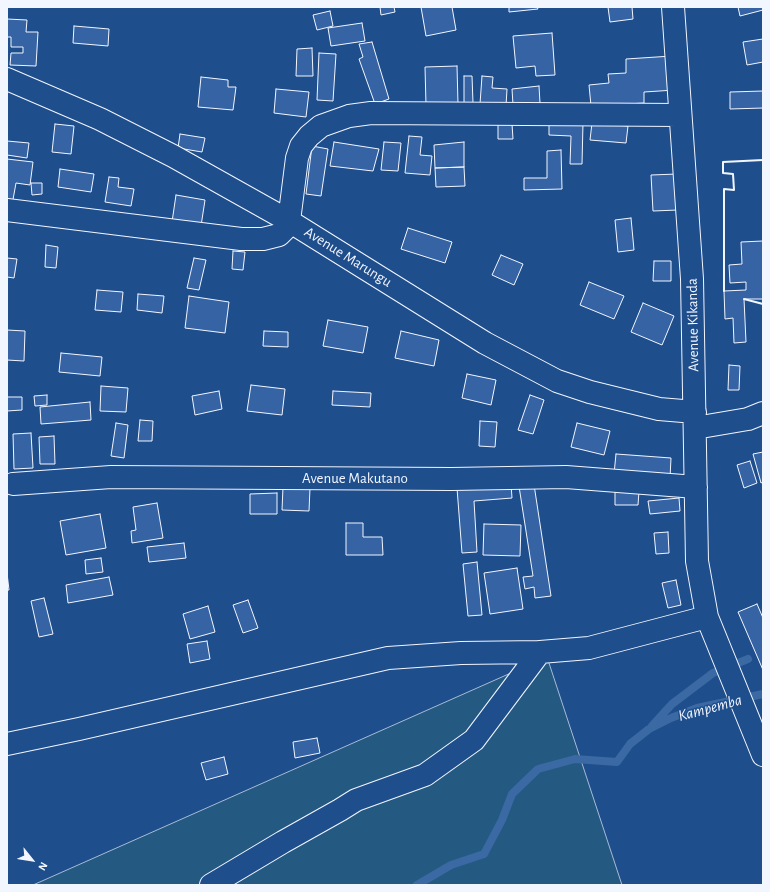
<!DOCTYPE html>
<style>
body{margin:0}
#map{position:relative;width:770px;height:892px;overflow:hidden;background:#1f4e8c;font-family:"Alegreya Sans",sans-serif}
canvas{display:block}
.frame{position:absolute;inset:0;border:8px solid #f2f6ff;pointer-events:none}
.north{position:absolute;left:12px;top:840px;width:40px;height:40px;-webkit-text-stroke:3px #1f4e8c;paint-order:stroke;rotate:120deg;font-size:11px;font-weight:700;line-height:16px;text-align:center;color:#f2f6ff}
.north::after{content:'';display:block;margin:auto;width:14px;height:18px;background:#f2f6ff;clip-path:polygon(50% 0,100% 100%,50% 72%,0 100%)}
</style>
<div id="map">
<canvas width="770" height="892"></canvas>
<div class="frame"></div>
<div class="north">N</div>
</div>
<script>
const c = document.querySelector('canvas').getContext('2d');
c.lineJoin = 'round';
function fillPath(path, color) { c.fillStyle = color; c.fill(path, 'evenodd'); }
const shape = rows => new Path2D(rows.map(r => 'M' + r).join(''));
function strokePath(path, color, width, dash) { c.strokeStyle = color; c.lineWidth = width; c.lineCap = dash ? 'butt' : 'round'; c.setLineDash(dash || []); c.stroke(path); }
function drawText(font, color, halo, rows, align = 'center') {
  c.font = font + ' "Alegreya Sans",sans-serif'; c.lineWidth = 3; c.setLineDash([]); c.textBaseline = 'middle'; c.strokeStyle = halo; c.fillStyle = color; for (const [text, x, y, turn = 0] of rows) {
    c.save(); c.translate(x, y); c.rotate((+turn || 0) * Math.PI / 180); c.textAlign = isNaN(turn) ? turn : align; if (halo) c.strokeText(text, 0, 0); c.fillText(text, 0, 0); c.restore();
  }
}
const green = shape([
 [547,657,622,885,33,885,547,657]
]);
const stream = shape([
 [652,726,672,704,713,673,748,659],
 [417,885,451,865,484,854,502,820,512,794,538,769,575,759,617,762,630,744,649,729,671,718,697,708,763,694]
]);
const building = shape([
 [380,7,394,7,395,12,381,15,380,7],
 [421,7,452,7,456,30,426,36,421,7],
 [509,7,537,7,538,9,509,12,509,7],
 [608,7,632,7,633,19,610,22,608,7],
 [738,7,763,7,763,10,740,16,738,7],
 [330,11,333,26,317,30,313,15,330,11],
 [7,19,27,20,26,32,38,32,36,66,10,65,11,53,23,53,23,47,11,47,11,37,7,37,7,19],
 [362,23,365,41,331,46,328,28,362,23],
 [74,26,109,29,108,46,73,43,74,26],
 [552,33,555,75,536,76,535,66,516,68,513,36,552,33],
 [763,39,763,62,747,65,743,42,763,39],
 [372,42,389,99,375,104,359,59,363,57,359,44,372,42],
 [312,48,313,76,296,76,297,49,312,48],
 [319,53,336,54,333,101,317,100,319,53],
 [672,56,675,90,644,92,644,103,591,106,589,85,609,83,608,74,626,73,626,59,672,56],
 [457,66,458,104,426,105,425,67,457,66],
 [464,76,472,76,473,103,464,103,464,76],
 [482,76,493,77,492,88,507,89,506,106,480,104,482,76],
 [201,77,228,80,228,87,236,87,233,110,198,107,201,77],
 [539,86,540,103,513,105,512,89,539,86],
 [276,89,309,92,306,117,274,113,276,89],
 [763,91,763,108,730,109,730,92,763,91],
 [549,122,583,123,582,164,570,164,571,136,549,135,549,122],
 [592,123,628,126,626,143,590,140,592,123],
 [55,124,74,126,71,154,52,152,55,124],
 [498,124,512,124,513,139,498,139,498,124],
 [180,134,205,138,202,152,178,148,180,134],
 [409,136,422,137,420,155,432,156,430,175,405,173,409,136],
 [7,141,29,143,27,158,7,155,7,141],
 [334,142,379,149,373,171,330,166,334,142],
 [384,142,401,143,398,171,381,170,384,142],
 [464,142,464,167,435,168,434,145,464,142],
 [312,146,328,149,321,196,306,194,312,146],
 [561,150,562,189,524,190,524,178,547,178,547,151,561,150],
 [7,159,33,162,30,185,16,183,12,205,7,204,7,159],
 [464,167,465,186,436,187,435,168,464,167],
 [60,169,94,174,91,192,58,187,60,169],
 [677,174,678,210,653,211,651,175,677,174],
 [109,177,119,178,118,187,134,189,131,206,105,202,109,177],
 [31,183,42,183,42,194,32,195,31,183],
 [176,195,205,200,201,226,172,222,176,195],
 [631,218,634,250,618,252,615,220,631,218],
 [408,228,452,242,445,263,401,249,408,228],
 [763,241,763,299,744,299,746,342,734,343,733,318,725,319,724,291,746,290,746,282,730,283,729,265,742,264,741,242,763,241],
 [46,245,58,247,56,268,45,267,46,245],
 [233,251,245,252,243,270,232,269,233,251],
 [501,255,523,264,514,285,492,275,501,255],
 [7,258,17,259,14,278,7,277,7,258],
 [194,258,206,260,199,290,187,288,194,258],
 [654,261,671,261,671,281,653,281,654,261],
 [589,282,624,296,614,319,580,305,589,282],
 [97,290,123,292,121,312,95,310,97,290],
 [138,294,164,296,162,313,137,310,138,294],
 [189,296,229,302,225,333,185,328,189,296],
 [643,303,674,316,662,345,631,332,643,303],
 [328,320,368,327,363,353,323,346,328,320],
 [7,330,25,331,24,361,7,360,7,330],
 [264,331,288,332,288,347,263,346,264,331],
 [401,331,439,340,434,366,395,358,401,331],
 [61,353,102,357,100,376,59,372,61,353],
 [729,365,740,366,739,390,728,390,729,365],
 [467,374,496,380,491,405,462,398,467,374],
 [251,385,285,389,282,415,247,411,251,385],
 [101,386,128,388,126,412,100,411,101,386],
 [219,391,222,409,195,415,192,396,219,391],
 [333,391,371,393,370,407,332,405,333,391],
 [47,395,47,405,35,406,34,396,47,395],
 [530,395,544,400,533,434,518,430,530,395],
 [7,397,22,397,22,410,7,411,7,397],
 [90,402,91,420,41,424,40,407,90,402],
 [140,420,153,421,152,441,138,441,140,420],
 [480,421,497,422,495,447,479,446,480,421],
 [116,423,128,425,124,458,111,456,116,423],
 [577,423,610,431,604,455,571,447,577,423],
 [31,433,33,468,14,469,13,434,31,433],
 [54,436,55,464,40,464,39,437,54,436],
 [763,452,763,482,761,483,753,454,763,452],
 [616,454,671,458,670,478,614,474,616,454],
 [750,461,757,483,744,488,737,465,750,461],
 [533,478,551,596,535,598,534,587,525,589,523,577,533,576,518,480,533,478],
 [511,484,512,498,474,501,477,552,462,553,457,488,511,484],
 [283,487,310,488,309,511,282,510,283,487],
 [615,491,639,491,638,505,615,505,615,491],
 [277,493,277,514,250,514,250,494,277,493],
 [679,498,680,511,650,514,648,501,679,498],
 [157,503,163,538,132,543,131,531,136,530,133,507,157,503],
 [100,514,106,548,66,555,60,521,100,514],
 [346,523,363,523,363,537,382,537,383,555,346,555,346,523],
 [484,524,521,525,520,556,483,555,484,524],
 [668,532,669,553,656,554,654,533,668,532],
 [184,543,186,558,149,562,147,547,184,543],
 [101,558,103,572,86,574,85,560,101,558],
 [477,562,482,615,468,616,463,564,477,562],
 [517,568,523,609,490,614,484,573,517,568],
 [7,573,9,590,7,590,7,573],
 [109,577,113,595,68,603,66,585,109,577],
 [676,580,681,605,668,608,662,583,676,580],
 [44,598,53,634,39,637,31,601,44,598],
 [248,600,258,628,243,633,233,605,248,600],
 [757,604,763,618,763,670,738,612,757,604],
 [208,606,215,632,190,639,183,614,208,606],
 [207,641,210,659,190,663,187,644,207,641],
 [317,738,320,753,295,758,293,742,317,738],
 [224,757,228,774,206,780,201,763,224,757]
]);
const minor = shape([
 [673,7,692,279,697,561,707,617,763,755],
 [7,79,100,119,173,156,289,221,485,343,557,381,590,392,659,409,695,412],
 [7,210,241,239,263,239,279,235,285,229,289,221,297,158,301,146,309,136,321,126,349,116,371,113,680,115],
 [695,428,748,419,763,413],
 [13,484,111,477,452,479,566,477,696,487],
 [7,744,79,729,388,658,461,653,540,652,589,648,707,617],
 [211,885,283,842,340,810,356,800,425,775,474,740,540,652]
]);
const wall = shape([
 [724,291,724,189,734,190,733,174,723,173,723,162,763,160],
 [744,299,763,304]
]);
const streetNames = [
 ["Avenue Marungu",348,257,32],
 ["Avenue Kikanda",693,325,-91],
 ["Avenue Makutano",355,478]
];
const waterNames = [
 ["Kampemba",710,708,-15]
];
fillPath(green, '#245a82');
strokePath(green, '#a8bbd7', 1);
strokePath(stream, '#3b69a3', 8);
fillPath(building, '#3563a3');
strokePath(building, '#f2f6ff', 1);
strokePath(minor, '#f2f6ff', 24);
strokePath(minor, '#1f4e8c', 22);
strokePath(wall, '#f2f6ff', 2);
drawText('15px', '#f2f6ff', '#1f4e8c', streetNames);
drawText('italic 16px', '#f2f6ff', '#1f4e8c', waterNames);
</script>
